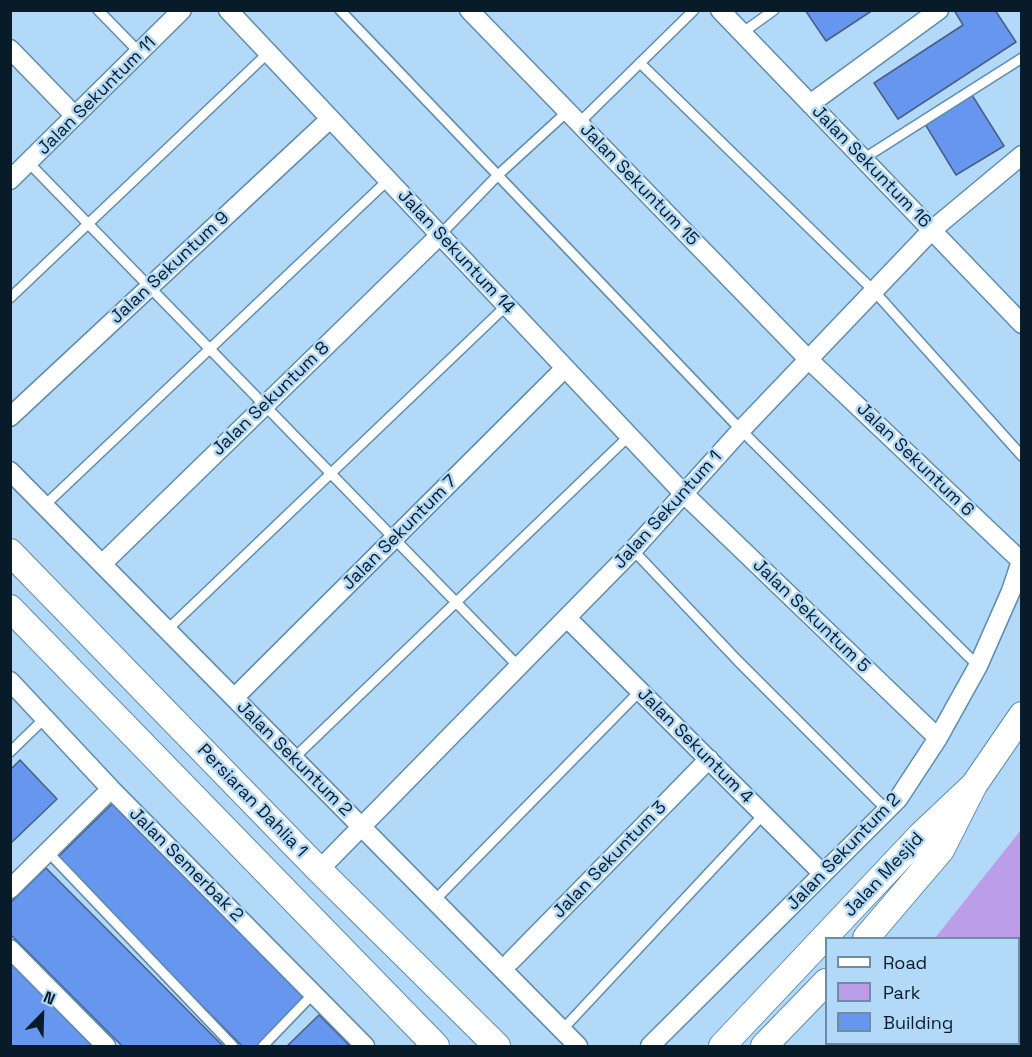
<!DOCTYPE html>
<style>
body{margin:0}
#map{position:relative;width:1032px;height:1057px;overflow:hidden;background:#b2d9f7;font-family:"Space Grotesk",sans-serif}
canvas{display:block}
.frame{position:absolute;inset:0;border:12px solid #081b28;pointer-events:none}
.legend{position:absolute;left:825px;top:937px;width:195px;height:108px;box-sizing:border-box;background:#b2d9f7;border:2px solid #6e8da4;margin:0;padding:8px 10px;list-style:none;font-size:18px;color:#081b28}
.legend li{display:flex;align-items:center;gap:12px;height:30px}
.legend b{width:30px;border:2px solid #6e8da4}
.north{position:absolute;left:12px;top:985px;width:60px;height:60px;-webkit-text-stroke:4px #b2d9f7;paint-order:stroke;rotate:23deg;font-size:16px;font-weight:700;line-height:24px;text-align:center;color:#081b28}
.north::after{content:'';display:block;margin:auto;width:21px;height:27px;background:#081b28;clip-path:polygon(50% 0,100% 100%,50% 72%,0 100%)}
</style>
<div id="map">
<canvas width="1032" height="1057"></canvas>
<div class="frame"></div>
<ul class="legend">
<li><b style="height:8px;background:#fff"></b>Road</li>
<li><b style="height:16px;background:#bb9dea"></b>Park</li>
<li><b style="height:16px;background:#6696ed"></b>Building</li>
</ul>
<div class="north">N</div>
</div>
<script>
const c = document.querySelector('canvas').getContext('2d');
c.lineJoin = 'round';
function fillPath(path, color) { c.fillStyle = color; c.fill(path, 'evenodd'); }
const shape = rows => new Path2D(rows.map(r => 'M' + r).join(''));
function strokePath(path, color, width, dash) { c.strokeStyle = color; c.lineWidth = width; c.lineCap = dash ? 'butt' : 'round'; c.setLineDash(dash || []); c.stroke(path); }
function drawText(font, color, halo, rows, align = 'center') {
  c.font = font + ' "Space Grotesk",sans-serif'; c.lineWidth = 5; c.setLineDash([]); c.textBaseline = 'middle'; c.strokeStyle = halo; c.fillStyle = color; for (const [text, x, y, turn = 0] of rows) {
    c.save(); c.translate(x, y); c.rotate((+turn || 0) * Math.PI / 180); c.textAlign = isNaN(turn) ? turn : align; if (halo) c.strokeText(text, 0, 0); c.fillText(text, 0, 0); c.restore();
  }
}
const green = shape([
 [1021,830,1021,1046,838,1046,841,1044,1018,1044,1018,938,935,938]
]);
const building = shape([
 [805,10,873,10,826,41,805,10],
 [995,10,1016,42,898,119,874,83,963,25,954,10,995,10],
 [972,95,1004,146,956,175,925,124,972,95],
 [20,760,57,799,10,844,10,770,20,760],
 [112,804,306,1000,259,1046,242,1046,56,859,112,804],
 [46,868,223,1046,122,1046,10,934,10,903,46,868],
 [10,960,93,1046,10,1046,10,960],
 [319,1015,350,1046,287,1046,319,1015]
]);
const lane = shape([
 [98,10,140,53],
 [340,10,741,430,978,666],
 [742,33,774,10],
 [640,63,874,291,1022,456],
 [579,123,694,10],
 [863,159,1022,58],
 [29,163,518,666],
 [440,235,498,175,568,111],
 [10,298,268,53],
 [45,505,388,180],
 [633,550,738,661,887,810],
 [167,630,506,306],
 [10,752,45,718],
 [294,758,629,436],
 [48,852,233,1046],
 [434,901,640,691],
 [562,1030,764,814],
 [263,1046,313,994]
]);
const street = shape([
 [228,10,684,494,938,738],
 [469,10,809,360,1021,561],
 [720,10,1022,324],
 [10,49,75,116],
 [810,104,939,10],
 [10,180,182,10],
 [10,417,330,119],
 [10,471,578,1046],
 [102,564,440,235],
 [567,618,823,874],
 [10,681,111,789,365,1046],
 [234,698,565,368],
 [319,870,633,550,741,430,932,230,1022,155],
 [10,889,111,789],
 [10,949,106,1046],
 [511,961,709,759],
 [650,1046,898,799,938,738,978,666,1011,591,1022,558]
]);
const secondary = shape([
 [10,552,319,870,497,1046],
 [10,608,436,1046],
 [866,938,941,850,974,785,1022,715],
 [722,1046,920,836,974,785],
 [764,1046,826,982]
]);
const streetNames = [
 ["Jalan Sekuntum 11",97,96,-45],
 ["Jalan Sekuntum 16",871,167,46],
 ["Jalan Sekuntum 15",639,185,46],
 ["Jalan Sekuntum 14",456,252,47],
 ["Jalan Sekuntum 9",170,268,-43],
 ["Jalan Sekuntum 8",271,399,-44],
 ["Jalan Sekuntum 6",915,460,44],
 ["Jalan Sekuntum 1",668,510,-48],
 ["Jalan Sekuntum 7",400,533,-45],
 ["Jalan Sekuntum 5",811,616,44],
 ["Jalan Sekuntum 4",695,746,45],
 ["Jalan Sekuntum 2",294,759,45],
 ["Persiaran Dahlia 1",252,801,46],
 ["Jalan Sekuntum 2",844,852,-46],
 ["Jalan Sekuntum 3",610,860,-46],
 ["Jalan Semerbak 2",186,865,45],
 ["Jalan Mesjid",884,875,-47]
];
fillPath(green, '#bb9dea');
fillPath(building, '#6696ed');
strokePath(building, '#475e87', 1.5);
strokePath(lane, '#5d8cae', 12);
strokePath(street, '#5d8cae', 21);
strokePath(secondary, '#5d8cae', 28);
strokePath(lane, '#fff', 9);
strokePath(street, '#fff', 18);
strokePath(secondary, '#fff', 26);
drawText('18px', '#081b28', '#b2d9f7', streetNames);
</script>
